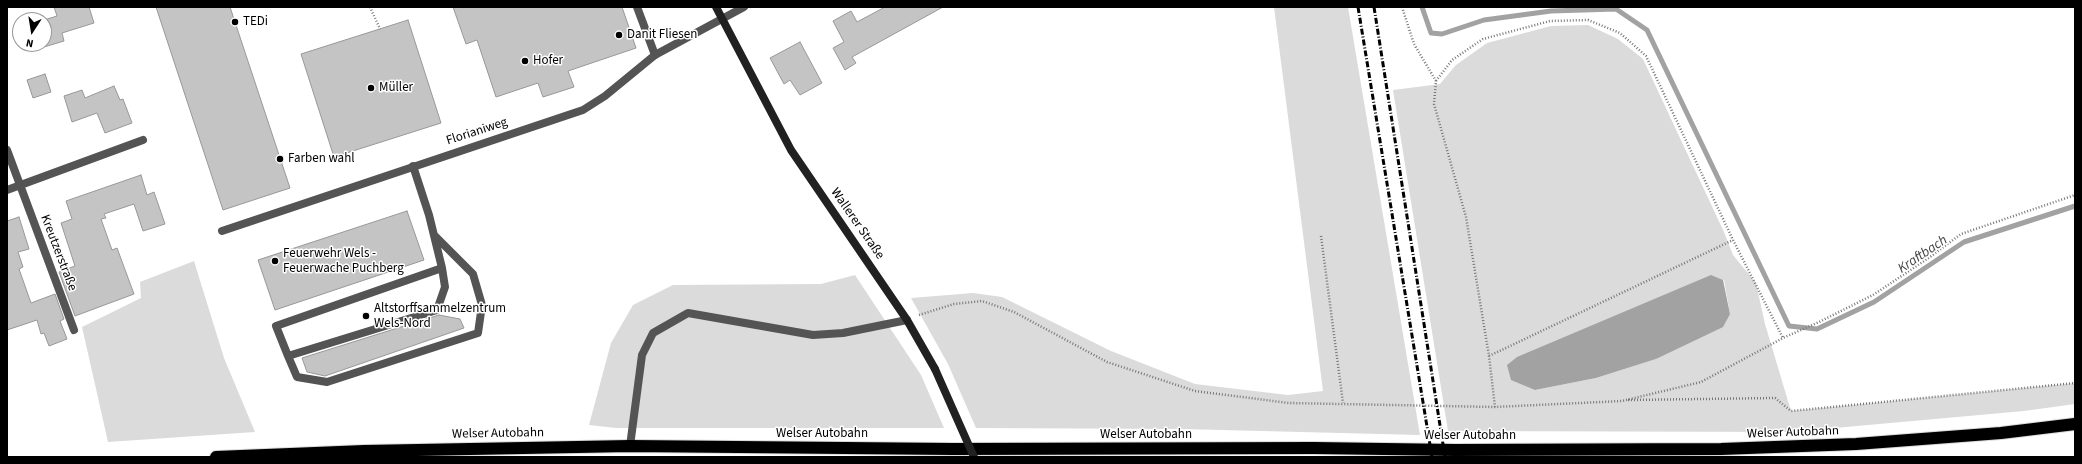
<!DOCTYPE html>
<meta charset="utf-8">
<style>
body{margin:0}
#map{position:relative;width:2082px;height:464px;overflow:hidden;background:#fff;font-family:"Source Sans 3",sans-serif}
canvas{display:block}
.frame{position:absolute;inset:0;border:8px solid #000;pointer-events:none}
.north{position:absolute;left:12px;top:12px;width:40px;height:40px;box-sizing:border-box;background:#fff;border:1px solid #999;border-radius:50%;rotate:192deg;font-size:11px;font-weight:700;line-height:16px;text-align:center;color:#000}
.north::after{content:'';display:block;margin:auto;width:14px;height:18px;background:#000;clip-path:polygon(50% 0,100% 100%,50% 72%,0 100%)}
</style>
<div id="map">
<canvas width="2082" height="464"></canvas>
<div class="frame"></div>
<div class="north">N</div>
</div>
<script>
const c = document.querySelector('canvas').getContext('2d');
c.lineJoin = 'round';
function fillPath(path, color) { c.fillStyle = color; c.fill(path, 'evenodd'); }
const shape = rows => new Path2D(rows.map(r => 'M' + r).join(''));
function strokePath(path, color, width, dash) { c.strokeStyle = color; c.lineWidth = width; c.lineCap = dash ? 'butt' : 'round'; c.setLineDash(dash || []); c.stroke(path); }
function drawText(font, color, halo, rows, align = 'center') {
  c.font = font + ' "Source Sans 3",sans-serif'; c.lineWidth = 3; c.setLineDash([]); c.textBaseline = 'middle'; c.strokeStyle = halo; c.fillStyle = color; for (const [text, x, y, turn = 0] of rows) {
    c.save(); c.translate(x, y); c.rotate((+turn || 0) * Math.PI / 180); c.textAlign = isNaN(turn) ? turn : align; if (halo) c.strokeText(text, 0, 0); c.fillText(text, 0, 0); c.restore();
  }
}
const green = shape([
 [1274,7,1348,7,1420,435,1182,429,976,428,948,364,911,298,973,293,1002,297,1111,351,1195,384,1288,395,1323,391],
 [1588,25,1618,39,1643,59,1724,232,1733,255,1756,283,1765,324,1791,411,2075,383,2075,404,2024,411,1790,432,1448,431,1393,90,1440,84,1456,65,1487,43,1551,26],
 [1724,280,1730,314,1656,359,1596,378,1535,390],
 [194,261,224,358,255,432,108,442,82,327,141,298,140,282],
 [855,275,921,375,944,428,616,428,589,425,611,343,633,305,673,285,821,284]
]);
const water = shape([
 [1711,275,1723,280,1730,314,1723,327,1656,359,1596,378,1535,390,1511,380,1507,365,1517,357]
]);
const stream = shape([
 [1422,7,1431,33,1442,34,1484,20,1551,11,1616,9,1647,30,1789,326,1817,329,1874,302,1964,242,2075,206]
]);
const building = shape([
 [54,7,89,7,94,23,62,33,64,41,44,47,44,20,57,16,54,7],
 [156,7,230,7,290,188,223,210,156,7],
 [453,7,622,7,636,48,568,71,574,87,543,97,538,83,496,97,477,40,466,44,453,7],
 [885,7,943,7,852,57,856,63,845,70,833,48,844,42,833,21,851,11,857,22,885,7],
 [408,20,441,123,334,157,301,54,408,20],
 [800,42,822,83,800,95,790,80,784,84,770,58,800,42],
 [45,74,51,92,33,98,27,80,45,74],
 [114,86,120,100,123,99,132,123,105,133,97,113,72,122,64,96,82,90,85,98,114,86],
 [141,175,147,195,154,192,165,224,143,231,134,204,104,214,106,218,101,219,112,250,117,248,134,294,75,316,59,272,75,266,61,223,72,219,66,201,141,175],
 [407,211,424,260,275,310,258,260,407,211],
 [19,217,29,249,18,252,23,267,19,269,31,303,55,294,64,319,60,321,67,339,49,346,44,333,41,334,37,320,7,330,7,221,19,217],
 [439,315,460,319,464,328,325,376,307,372,302,358,439,315]
]);
const path = shape([
 [370,7,380,29],
 [1402,7,1414,44,1436,81,1434,104,1466,217,1489,356,1495,407],
 [1436,81,1452,60,1483,39,1550,21,1588,20,1620,33,1646,56,1733,240,1783,338],
 [1321,236,1343,403],
 [919,315,954,304,982,301,1014,312,1107,362,1195,391,1289,403,1495,407,1622,401,1701,382,1783,338,1819,322,1873,295,1930,257,1961,234,2075,195],
 [1489,356,1733,240],
 [1628,400,1775,398,1791,411,2075,383]
]);
const lane = shape([
 [637,7,655,55],
 [413,166,429,215,442,268,445,287,437,310,288,356,276,326,442,268],
 [288,356,297,377,327,382,478,333,482,305,473,274,435,236],
 [630,446,642,355,653,333,688,313,813,335,843,333,907,320]
]);
const street = shape([
 [7,150,74,330],
 [7,190,143,140],
 [222,231,583,110,605,96,655,55,744,7]
]);
const secondary = shape([
 [716,7,791,150,907,320,935,369]
]);
const highway = shape([
 [216,457,364,451,630,446,953,449,1314,448,1455,450,1721,449,1856,444,2001,433,2075,424]
]);
const rail = shape([
 [1358,7,1432,457],
 [1374,7,1445,457]
]);
const secondaryBridge = shape([
 [935,369,974,457]
]);
const markers = [
 [235,22,4,"#000"],
 [619,35,4,"#000"],
 [525,61,4,"#000"],
 [371,88,4,"#000"],
 [280,159,4,"#000"],
 [275,261,4,"#000"],
 [366,316,4,"#000"]
];
const poiNames = [
 ["TEDi",243,22],
 ["Danit Fliesen",627,35],
 ["Hofer",533,61],
 ["Müller",379,88],
 ["Farben wahl",288,159],
 ["Feuerwehr Wels -",283,254],
 ["Feuerwache Puchberg",283,269],
 ["Altstorffsammelzentrum",374,309],
 ["Wels-Nord",374,324]
];
const streetNames = [
 ["Florianiweg",477,132,-18],
 ["Wallerer Straße",857,224,55],
 ["Kreutzerstraße",58,253,69],
 ["Welser Autobahn",1793,433,-2],
 ["Welser Autobahn",498,434,-1],
 ["Welser Autobahn",822,434],
 ["Welser Autobahn",1146,435],
 ["Welser Autobahn",1470,436]
];
const waterNames = [
 ["Kraftbach",1923,255,-34]
];
fillPath(green, '#dbdbdb');
fillPath(water, '#a2a2a2');
strokePath(stream, '#a2a2a2', 5);
fillPath(building, '#c4c4c4');
strokePath(building, '#989898', 1);
strokePath(highway, '#dbdbdb', 14);
strokePath(path, '#767676', 2.5, [1, 2]);
strokePath(lane, '#545454', 8);
strokePath(street, '#545454', 8);
strokePath(secondary, '#212121', 8);
strokePath(highway, '#000', 12);
strokePath(rail, '#000', 3, [6, 2, 1, 2]);
strokePath(secondaryBridge, '#212121', 8);
for (const [x, y, r, color] of markers) { const dot = new Path2D(); dot.arc(x, y, r, 0, 2 * Math.PI); c.fillStyle = color; c.fill(dot); strokePath(dot, '#fff', 1.5); }
drawText('13px', '#000', '#fff', poiNames, 'left');
drawText('13px', '#000', '#fff', streetNames);
drawText('italic 14px', '#434343', '#fff', waterNames);
</script>
